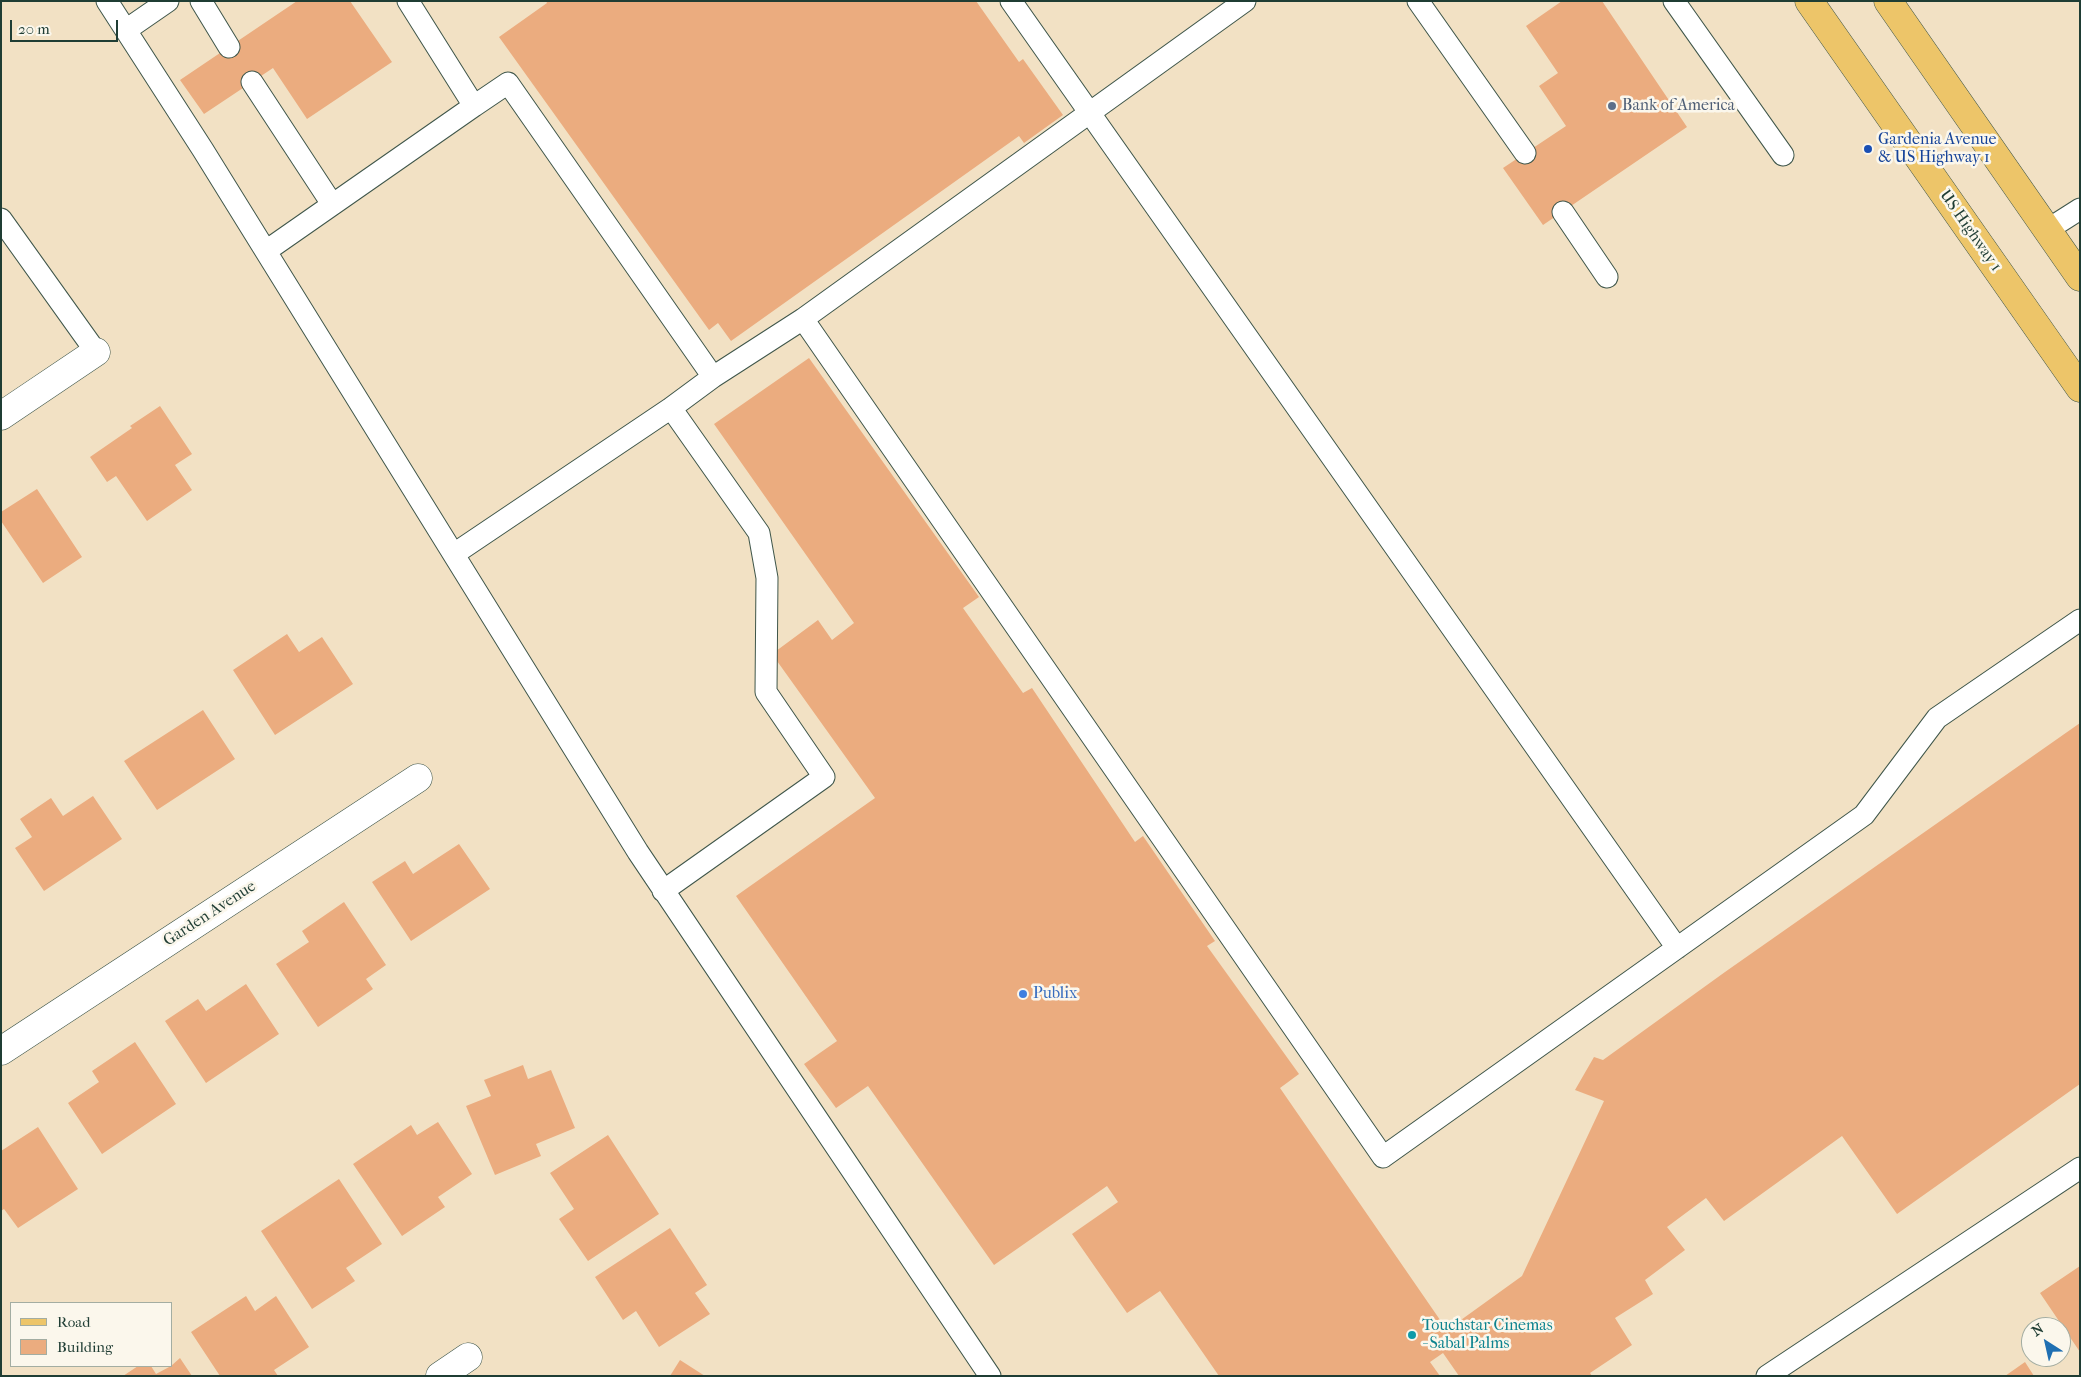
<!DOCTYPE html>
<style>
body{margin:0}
#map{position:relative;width:2081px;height:1377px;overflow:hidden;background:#f2e1c4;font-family:"IM FELL French Canon",serif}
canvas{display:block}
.frame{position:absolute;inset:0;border:2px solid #1f3d34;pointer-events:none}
.legend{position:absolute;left:10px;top:1302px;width:162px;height:65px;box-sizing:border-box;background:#fbf7ec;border:1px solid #a3ada2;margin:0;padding:6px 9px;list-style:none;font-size:15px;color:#1f3d34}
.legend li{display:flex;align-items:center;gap:10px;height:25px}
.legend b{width:25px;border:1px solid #a3ada2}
.north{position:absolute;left:2021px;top:1317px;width:50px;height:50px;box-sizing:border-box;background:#fbf7ec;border:1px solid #a3ada2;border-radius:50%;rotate:325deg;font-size:14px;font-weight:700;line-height:20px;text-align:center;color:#1f3d34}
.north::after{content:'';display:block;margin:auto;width:18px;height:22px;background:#1f6fb2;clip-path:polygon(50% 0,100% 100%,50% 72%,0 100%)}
.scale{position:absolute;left:10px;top:20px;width:108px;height:22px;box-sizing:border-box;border:2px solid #1f3d34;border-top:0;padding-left:6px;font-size:15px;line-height:18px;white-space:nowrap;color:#1f3d34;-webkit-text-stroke:4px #fbf7ec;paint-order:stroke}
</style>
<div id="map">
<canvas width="2081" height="1377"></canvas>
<div class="frame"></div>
<ul class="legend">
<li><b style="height:6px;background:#edc569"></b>Road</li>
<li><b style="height:14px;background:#ebac7f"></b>Building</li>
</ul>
<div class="north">N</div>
<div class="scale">20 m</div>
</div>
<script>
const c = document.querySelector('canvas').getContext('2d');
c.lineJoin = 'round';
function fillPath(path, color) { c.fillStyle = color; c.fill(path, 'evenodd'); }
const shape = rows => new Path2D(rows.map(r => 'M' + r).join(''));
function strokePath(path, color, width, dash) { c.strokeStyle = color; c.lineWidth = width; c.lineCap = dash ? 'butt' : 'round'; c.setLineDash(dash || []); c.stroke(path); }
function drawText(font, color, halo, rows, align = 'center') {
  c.font = font + ' "IM FELL French Canon",serif'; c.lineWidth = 5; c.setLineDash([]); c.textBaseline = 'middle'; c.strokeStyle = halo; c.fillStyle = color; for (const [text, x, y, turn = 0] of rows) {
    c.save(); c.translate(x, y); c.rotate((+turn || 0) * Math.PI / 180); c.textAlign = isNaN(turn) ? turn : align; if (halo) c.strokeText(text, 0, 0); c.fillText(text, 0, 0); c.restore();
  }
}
const building = shape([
 [297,1,350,1,392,62,307,119,273,68,204,114,180,80],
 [546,1,976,1,1019,62,1023,59,1063,115,1024,143,1019,136,731,341,718,323,709,330,499,37,547,3],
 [1562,1,1602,1,1687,127,1543,225,1503,168,1566,126,1539,86,1558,73,1526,26],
 [809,358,979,597,963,608,1023,693,1032,688,1135,842,1143,836,1215,941,1207,946,1299,1074,1280,1088,1447,1330,1522,1276,1604,1101,1575,1090,1594,1057,1603,1060,1725,972,2080,723,2080,1084,1897,1214,1842,1136,1724,1221,1706,1198,1667,1227,1685,1250,1645,1280,1653,1294,1615,1318,1632,1345,1590,1373,1592,1376,1459,1376,1443,1353,1430,1362,1440,1376,1219,1376,1160,1291,1127,1313,1072,1234,1118,1202,1107,1186,994,1265,868,1086,836,1108,804,1064,837,1041,736,896,875,798,772,654,818,620,832,640,854,623,714,424],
 [160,406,192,454,175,465,192,490,147,521,116,476,107,482,90,457,132,428,130,426],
 [37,489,82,557,43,583,1,521,1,512],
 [287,634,299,652,322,637,353,684,275,735,233,670],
 [203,710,235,759,157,810,124,761],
 [93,796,122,839,44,891,15,848,32,837,20,819,51,798,63,816],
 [459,844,490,889,411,941,372,882,405,861,413,874],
 [344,902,386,965,366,979,373,989,318,1027,276,964,309,942,302,931],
 [246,984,279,1034,206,1083,165,1021,198,999,206,1011],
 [135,1042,176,1104,102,1154,68,1103,99,1082,92,1071],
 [523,1065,528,1079,551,1070,575,1128,536,1144,541,1156,495,1175,466,1106,491,1096,484,1080],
 [438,1122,472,1174,438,1197,445,1207,402,1236,353,1164,411,1125,417,1135],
 [38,1127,78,1189,18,1228,4,1209,1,1211,1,1151],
 [608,1135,659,1214,588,1261,559,1219,574,1209,550,1173],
 [339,1179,382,1244,346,1268,355,1281,312,1309,261,1231],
 [670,1228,707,1285,695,1293,710,1314,659,1347,636,1311,623,1320,595,1277],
 [2080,1266,2080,1352,2040,1293],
 [246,1296,255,1311,276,1296,309,1347,274,1370,278,1376,220,1376,191,1332],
 [180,1358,192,1376,123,1376,138,1366,151,1366,156,1374,171,1366],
 [680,1360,705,1376,670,1376],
 [2025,1362,2034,1376,2005,1376]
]);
const lane = shape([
 [107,1,203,150,638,852,990,1376],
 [201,1,229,47],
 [1011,1,1677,948],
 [1418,1,1525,153],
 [1674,1,1783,155],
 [126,30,168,1],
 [252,82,332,204],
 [474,106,508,83,713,377],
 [1563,212,1607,277],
 [1,219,96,352],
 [2047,230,2080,209],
 [266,251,474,106,408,1],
 [803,319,1383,1157,1864,815,1937,718,2080,620],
 [454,554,671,408,713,377,803,319,1245,1],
 [663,891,824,777,766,692,767,578,759,533,671,408],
 [1767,1376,2080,1168]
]);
const street = shape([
 [1,416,96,352],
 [1,1051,418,778],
 [440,1376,468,1357]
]);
const primary = shape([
 [1809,1,2080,388],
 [1888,1,2080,277]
]);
const markers = [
 [1612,106,5,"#5c6f8a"],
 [1868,149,5,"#1a4fb4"],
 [1023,994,5,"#3f7fe0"],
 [1412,1335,5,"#0f9aa8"]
];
const serviceNames = [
 ["Bank of America",1622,106]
];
const transitNames = [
 ["Gardenia Avenue",1878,140],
 ["& US Highway 1",1878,158]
];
const streetNames = [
 ["US Highway 1",1970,231,55],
 ["Garden Avenue",210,914,-33]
];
const shopNames = [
 ["Publix",1033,994]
];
const cultureNames = [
 ["Touchstar Cinemas",1422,1326],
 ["- Sabal Palms",1422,1344]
];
fillPath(building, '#ebac7f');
strokePath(lane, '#3f564a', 23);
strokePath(street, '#3f564a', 29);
strokePath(primary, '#3f564a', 29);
strokePath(lane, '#fff', 21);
strokePath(street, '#fff', 28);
strokePath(primary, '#edc569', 28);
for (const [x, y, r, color] of markers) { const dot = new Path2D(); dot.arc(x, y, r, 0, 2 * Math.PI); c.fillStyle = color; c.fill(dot); strokePath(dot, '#fbf7ec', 2); }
drawText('16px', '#4e5e75', '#fbf7ec', serviceNames, 'left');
drawText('16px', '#164399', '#fbf7ec', transitNames, 'left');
drawText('16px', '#1f3d34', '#fbf7ec', streetNames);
drawText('16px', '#366cbe', '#fbf7ec', shopNames, 'left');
drawText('16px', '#0d838f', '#fbf7ec', cultureNames, 'left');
</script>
